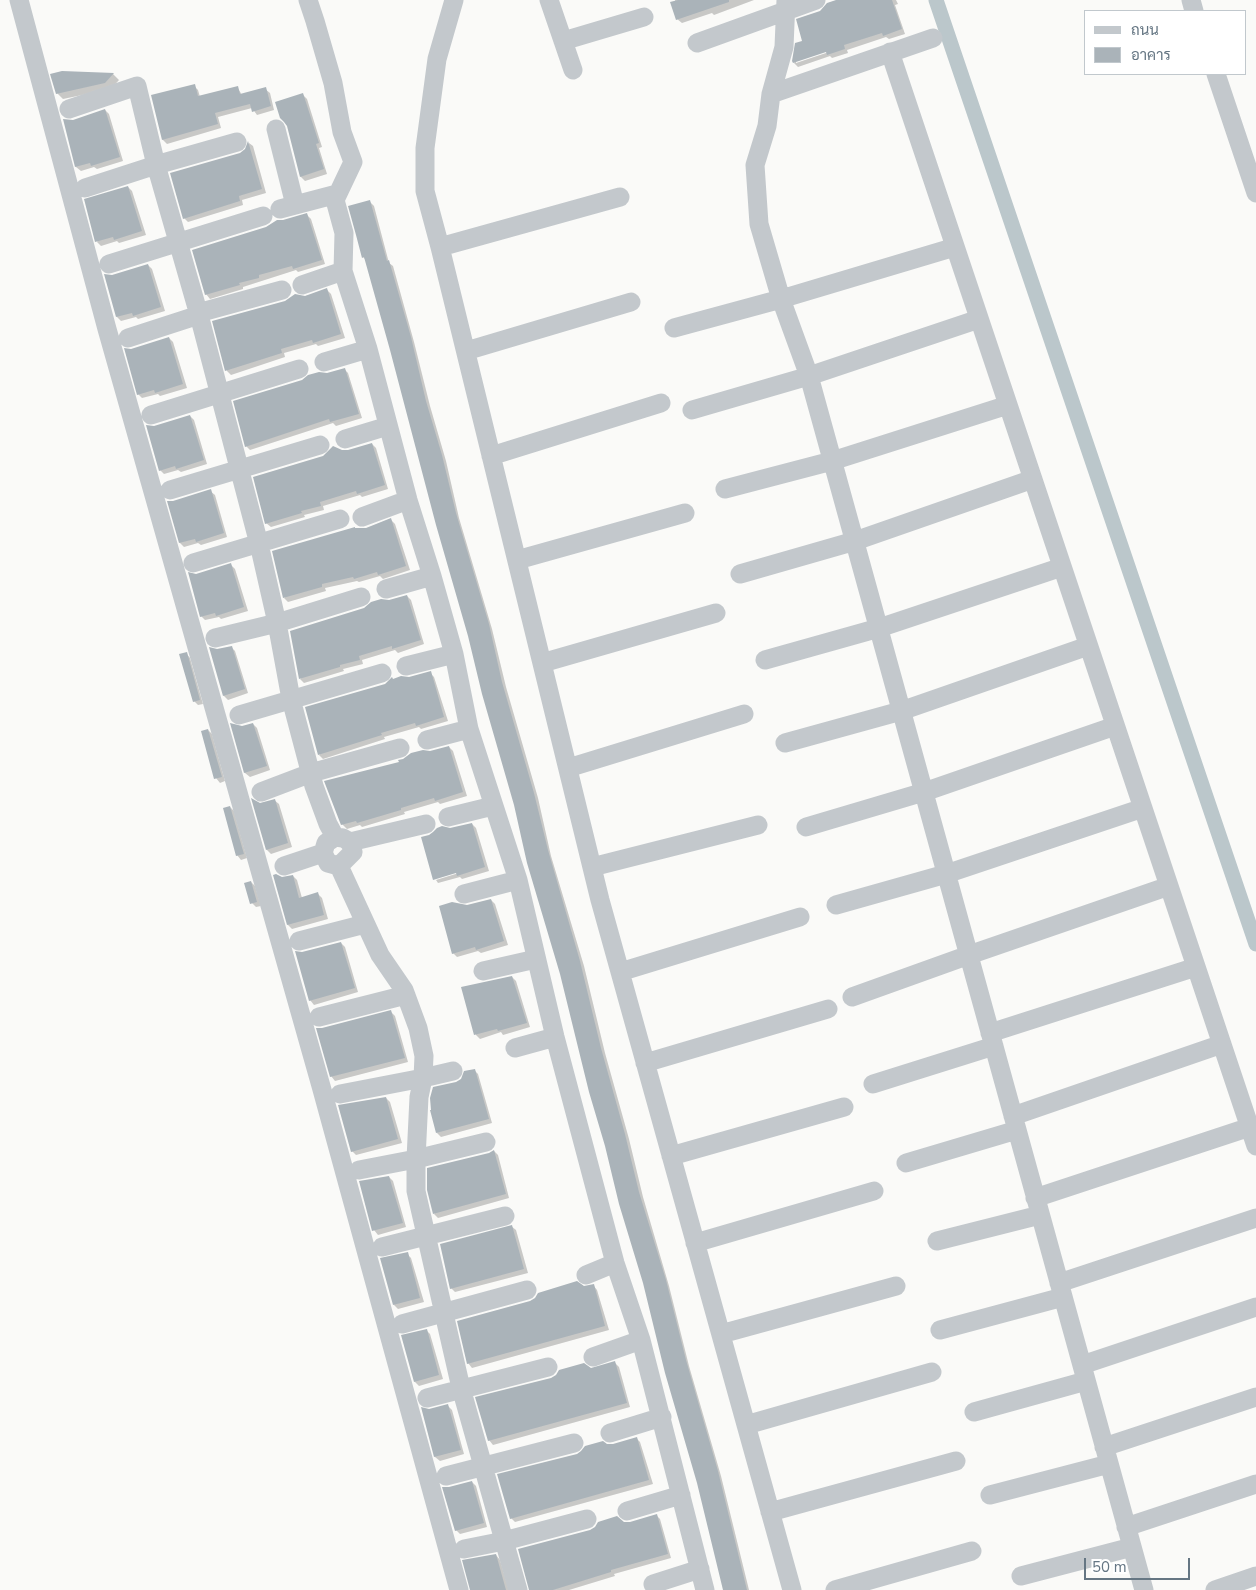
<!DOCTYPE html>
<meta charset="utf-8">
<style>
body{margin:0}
#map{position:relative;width:1256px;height:1590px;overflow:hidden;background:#fafaf8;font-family:"Nunito Sans",Sarabun,sans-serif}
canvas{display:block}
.legend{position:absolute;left:1084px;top:10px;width:162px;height:65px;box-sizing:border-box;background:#fff;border:1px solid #c1c8cd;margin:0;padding:6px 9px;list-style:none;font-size:15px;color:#657683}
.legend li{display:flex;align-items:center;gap:10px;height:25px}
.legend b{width:25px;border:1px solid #c1c8cd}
.scale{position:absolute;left:1084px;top:1558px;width:106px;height:22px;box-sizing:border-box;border:2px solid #657683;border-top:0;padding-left:6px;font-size:15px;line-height:18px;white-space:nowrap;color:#657683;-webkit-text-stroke:4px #fff;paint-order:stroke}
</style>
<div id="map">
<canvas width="1256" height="1590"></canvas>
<ul class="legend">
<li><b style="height:6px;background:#c3c8cc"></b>ถนน</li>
<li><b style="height:14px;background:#aab3b9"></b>อาคาร</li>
</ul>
<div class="scale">50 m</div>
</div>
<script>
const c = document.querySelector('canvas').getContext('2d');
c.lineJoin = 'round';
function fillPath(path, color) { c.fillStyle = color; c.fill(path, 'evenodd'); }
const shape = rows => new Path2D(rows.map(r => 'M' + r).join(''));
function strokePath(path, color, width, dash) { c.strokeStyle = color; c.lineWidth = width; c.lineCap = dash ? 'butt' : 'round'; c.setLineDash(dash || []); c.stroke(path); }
const shadow = shape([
 [675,0,754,0,714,15,712,13,682,23,677,19],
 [840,0,896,0,898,4,895,5,905,34,889,39,886,37,847,50,848,53,832,58,830,56,798,67,794,63,821,11],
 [832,49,832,51,796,63,796,61],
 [62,72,113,74,119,80,111,89,63,99,57,93],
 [194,86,198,90,200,97,237,87,242,95,265,89,270,93,274,110,257,115,252,108,218,117,221,128,167,144,163,140,152,96],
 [303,95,307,99,322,147,319,148,327,174,305,181,301,177,288,126],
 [105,110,109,114,123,161,97,169,94,167,81,171,76,167,73,121],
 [249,143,253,146,266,193,242,200,243,205,188,222,184,218,241,154,246,150],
 [128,187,132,191,146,235,119,243,117,241,101,246,97,242],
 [370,202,374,206,389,263,393,266,414,342,430,406,446,461,459,518,492,629,506,687,538,798,551,856,584,966,605,1053,629,1139,643,1197,669,1286,689,1366,721,1476,749,1590,724,1590,699,1483,561,973,367,261,363,257],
 [307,215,311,219,325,264,298,272,296,270,243,287,243,289,210,299,206,294,267,228,283,221],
 [148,265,152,269,165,311,138,319,136,317,121,321,117,317,112,276],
 [327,290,331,294,345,338,318,346,316,344,284,353,285,357,231,375,227,371,214,322],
 [169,338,173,342,187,388,160,396,158,394,142,398,138,394],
 [344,369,348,373,362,418,336,426,333,423,250,450,246,446,327,374],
 [190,416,194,420,207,464,181,472,178,470,164,474,160,470],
 [372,444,376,448,388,489,362,497,360,495,323,506,324,510,304,515,305,517,271,527,266,523,342,451,348,451],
 [210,491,215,495,227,537,201,545,198,543,184,547,180,543,173,502],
 [391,520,395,524,410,570,383,579,380,576,359,582,357,581,325,588,326,591,288,602,284,598,366,529],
 [231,565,235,569,248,611,221,619,219,617,205,620,201,616,196,575],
 [407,596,411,600,424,644,398,653,395,650,362,660,363,664,343,669,344,671,304,683,300,679,389,601],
 [231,647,235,651,248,693,228,700,224,696,217,650],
 [186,653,190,658,203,704,198,705,194,701],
 [430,673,434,677,448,721,421,729,419,727,384,737,385,739,323,759,319,755,409,678],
 [253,724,257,728,270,770,250,777,245,773,232,725,242,727],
 [208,730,212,734,225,781,220,783,216,778],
 [449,747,453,751,467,796,440,804,438,802,404,812,405,814,362,827,360,825,347,829,342,824,400,763],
 [274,800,279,804,292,847,271,854,267,850,260,804],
 [230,807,234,811,247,858,241,860,237,855],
 [472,824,476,828,489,871,462,879,460,877,438,883,436,880,462,872,462,870,434,879,450,829],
 [275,876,282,878,293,876,297,880,302,898,318,894,322,898,328,919,292,929,288,925],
 [251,882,255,886,261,906,256,907,252,903],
 [491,900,495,904,508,945,481,953,478,951,457,957,453,953,467,906],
 [341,943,345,947,358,992,314,1005,310,1000],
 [512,977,516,981,530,1027,503,1035,501,1032,480,1039,476,1035,463,988],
 [391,1012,395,1016,408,1062,335,1081,331,1076],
 [474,1070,478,1074,492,1123,441,1137,437,1133,456,1083],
 [386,1098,390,1102,402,1143,356,1155,352,1151],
 [494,1151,498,1155,509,1198,438,1218,434,1214,489,1154],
 [389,1177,393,1181,406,1227,378,1235,374,1230],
 [511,1226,516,1230,528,1273,455,1292,451,1288],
 [407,1254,411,1258,424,1302,398,1309,394,1305],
 [593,1285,597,1290,609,1330,472,1368,468,1363,584,1287],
 [426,1330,430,1334,443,1379,419,1386,415,1382],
 [615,1363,619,1367,630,1407,493,1445,489,1440,591,1369],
 [448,1406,452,1410,464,1454,440,1461,435,1457,422,1409,429,1410],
 [636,1438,640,1442,653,1484,515,1522,511,1518,607,1445,613,1445],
 [472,1482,476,1486,487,1527,460,1534,456,1530,449,1488],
 [656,1515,660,1519,671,1558,614,1574,615,1576,569,1590,530,1590,623,1523,630,1523],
 [496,1555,500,1560,509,1590,471,1590]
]);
const canal = shape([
 [936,0,1256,944]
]);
const building = shape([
 [678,0,729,0,729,2,676,20,670,2],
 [836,0,892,0,902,29,883,36,882,33,844,45,845,49,827,55,826,52,793,63,792,61,795,43,802,41,796,19,820,11,827,3],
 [62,71,114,73,105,83,56,94,50,74],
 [195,84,198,96,238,86,240,94,266,87,271,106,252,112,250,104,215,113,218,124,162,140,151,95],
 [303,93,319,143,316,144,324,169,300,177,287,126,284,122,280,118,275,102],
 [105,109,120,157,91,166,90,163,75,167,63,119,73,120],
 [248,141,262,189,239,196,240,201,183,219,170,173,240,153,245,149],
 [128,186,142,231,114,240,113,237,95,242,84,199],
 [370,200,387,261,389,260,411,337,426,401,442,455,456,513,489,624,502,682,534,793,548,850,580,961,601,1048,625,1134,639,1192,666,1280,686,1360,718,1471,747,1590,723,1590,697,1483,665,1373,643,1283,619,1204,605,1146,589,1092,560,974,527,863,514,805,482,694,468,636,436,525,390,350,364,257,362,258,356,235,348,206],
 [307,213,322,260,293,269,292,266,259,275,259,278,239,283,240,285,205,295,192,250,266,227,277,220,283,220],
 [148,264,161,307,133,316,132,313,116,317,104,274,112,275],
 [327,288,341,334,313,343,312,340,281,349,282,353,225,371,212,321,285,301,295,294,305,296],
 [169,337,183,384,155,393,154,390,137,395,124,348,131,349],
 [345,368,359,414,330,422,329,419,245,447,233,401,302,380,308,375,319,372,327,373],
 [190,415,204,460,176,469,175,466,159,471,146,425,154,426],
 [372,443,385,485,357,494,356,491,320,502,321,506,301,511,302,513,265,524,253,477,323,456,333,446,342,450,348,450],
 [211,489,224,533,196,542,195,539,179,543,167,501,173,501],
 [391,518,406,566,378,575,377,572,354,579,353,577,322,584,322,587,283,598,272,551,355,527,355,528,366,528],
 [231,563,244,607,216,616,215,613,200,617,188,572,196,574],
 [407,595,421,640,392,649,392,646,359,656,360,660,340,665,340,667,299,679,290,631,364,608,371,602,381,599,389,600],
 [232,646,245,689,223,696,209,647,217,649],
 [187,652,200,700,193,702,179,654],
 [431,671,444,717,416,726,415,723,381,733,382,735,318,755,305,707,385,684,392,677,393,679,401,676,409,677],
 [230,723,242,726,253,723,267,766,244,773],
 [208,729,222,777,214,779,201,731],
 [449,746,463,792,435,801,434,798,401,808,401,810,357,823,356,821,341,825,324,781,399,762,398,760,403,759,411,753,423,750,430,751],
 [251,798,260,803,275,799,288,843,266,850],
 [230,806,244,854,236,856,223,808],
 [472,823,485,867,457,876,456,873,433,880,421,837,429,835,433,832,437,828,442,826,450,828],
 [276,874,282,877,293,875,299,898,318,892,324,915,287,925,273,875],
 [251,881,257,902,250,904,244,883],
 [491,899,504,941,476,950,475,947,452,954,439,906,452,902,467,905],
 [341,942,355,988,309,1001,295,951,302,952],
 [512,976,527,1023,498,1031,497,1029,474,1035,461,987],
 [391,1010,405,1058,330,1077,316,1028,322,1028],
 [475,1069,489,1119,436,1133,430,1110,431,1110,430,1098,433,1087,456,1082,461,1079,464,1071],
 [386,1097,398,1139,351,1152,338,1105],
 [494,1150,506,1194,433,1214,427,1190,427,1168,489,1153],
 [389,1176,403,1223,372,1231,359,1181],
 [512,1225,524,1269,450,1289,440,1244],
 [408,1252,420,1298,393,1305,380,1258],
 [577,1281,584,1286,594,1284,605,1326,467,1364,457,1321,530,1301,535,1298,538,1293],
 [427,1329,439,1375,414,1382,401,1335],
 [615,1361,627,1403,488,1441,475,1397,551,1378,556,1375,559,1370,584,1363,591,1368],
 [448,1404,461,1450,434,1457,421,1407,429,1409],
 [637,1437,649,1480,510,1519,497,1474,577,1454,581,1451,585,1446,603,1441,607,1444,613,1444],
 [472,1481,484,1523,455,1531,442,1487,449,1487],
 [657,1514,668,1554,611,1570,611,1572,553,1590,529,1590,518,1549,590,1530,595,1527,598,1522,617,1516,624,1522,630,1522],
 [496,1554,506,1590,470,1590,462,1560]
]);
const minor = shape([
 [19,0,107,329,321,1086,459,1590],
 [308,0,315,21,333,83,342,132,353,162,335,200,344,233,343,271,368,349,408,500,432,576,454,654,469,729,518,880,555,1037,615,1263,641,1340,705,1590],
 [454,0,437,59,425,148,425,191,440,247,600,900,792,1590],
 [549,0,573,70],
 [786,0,784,47,771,94,767,126,755,165,759,224,781,299,809,376,1144,1590],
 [1191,0,1194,11],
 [563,41,644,17],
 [697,43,816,0],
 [890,52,1256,1146],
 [1216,74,1256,193],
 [771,94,933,38],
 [69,109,137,86,156,165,199,315,259,544,277,623,291,699,314,786,328,824,335,837],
 [276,129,295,205],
 [85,188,156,165,237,142],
 [280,209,337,194],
 [440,247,620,197],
 [109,264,263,216],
 [302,285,343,271],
 [198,313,282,290],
 [674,328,781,299,955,247],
 [128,338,199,315],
 [466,351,631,302],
 [324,362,368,349],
 [692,410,809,376,979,319],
 [151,415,299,369],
 [345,439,388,426],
 [491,456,661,403],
 [725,489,832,461,1008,405],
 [170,490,320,445],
 [362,517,408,500],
 [517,560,685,513],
 [193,563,340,519],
 [740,574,855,541,1033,479],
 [386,589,432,576],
 [215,638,277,623,361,597],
 [765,660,879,628,1062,567],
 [542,663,716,613],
 [406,666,454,654],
 [239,715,382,673],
 [427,740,469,729],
 [785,743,901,711,1088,646],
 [568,768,744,714],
 [261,792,311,773,400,748],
 [448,817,493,806],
 [806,827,924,792,1115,726],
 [335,837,343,838,350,842,353,852,339,866,328,863,323,853,326,843,335,837],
 [350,842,426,824],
 [284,866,323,853],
 [339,866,380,955,404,990,418,1028,424,1056,423,1078,419,1097,416,1159,416,1191,461,1388,518,1590],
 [592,867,758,825],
 [464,894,518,880],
 [836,905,946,874,1143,808],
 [299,941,365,924],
 [483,971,536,959],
 [620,972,800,917],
 [852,997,969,955,1169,886],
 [319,1017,406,995],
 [990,1033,1196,967],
 [515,1048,555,1037],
 [645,1063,828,1009],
 [873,1084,994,1046],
 [340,1094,423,1078,453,1071],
 [1013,1116,1222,1044],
 [671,1156,844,1107],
 [906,1163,1017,1130],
 [359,1170,416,1159,486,1142],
 [1035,1198,1250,1127],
 [937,1241,1040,1215],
 [695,1243,874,1191],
 [382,1247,505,1216],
 [586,1275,615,1263],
 [1059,1283,1256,1218],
 [402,1324,527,1290],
 [940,1330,1063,1297],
 [721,1334,896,1286],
 [593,1357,641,1340],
 [1082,1365,1256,1307],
 [427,1398,548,1367],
 [974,1412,1086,1381],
 [746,1425,932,1372],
 [610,1433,662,1417],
 [1104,1447,1256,1397],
 [446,1476,574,1443],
 [990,1495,1109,1464],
 [627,1511,681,1495],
 [770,1512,956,1461],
 [1126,1527,1256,1484],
 [464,1549,504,1541,587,1519],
 [1021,1576,1132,1547],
 [653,1584,700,1569],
 [835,1590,972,1551],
 [1215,1590,1256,1576]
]);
fillPath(shadow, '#0003');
strokePath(canal, '#bbc7cb', 15);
fillPath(building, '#aab3b9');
strokePath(minor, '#c3c8cc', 19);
</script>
